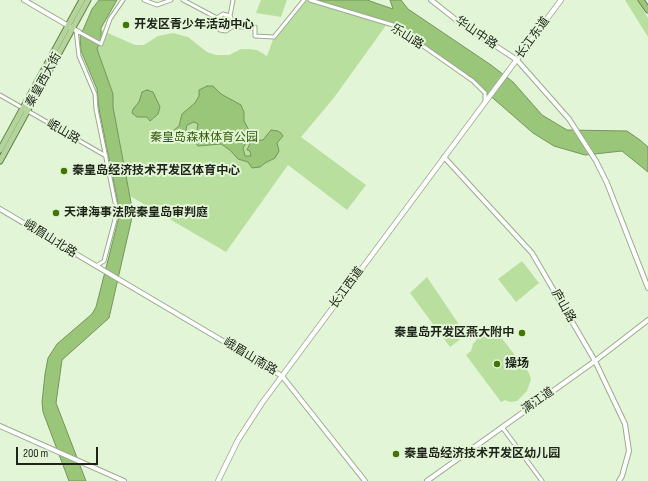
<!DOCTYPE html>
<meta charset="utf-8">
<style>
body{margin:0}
#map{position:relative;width:648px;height:481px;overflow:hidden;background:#e3f5d7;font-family:"Sofia Sans Condensed",sans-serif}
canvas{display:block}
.scale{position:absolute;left:16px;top:447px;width:82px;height:18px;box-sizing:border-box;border:2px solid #1e2419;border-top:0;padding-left:5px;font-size:12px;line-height:14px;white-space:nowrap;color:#1e2419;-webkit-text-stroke:3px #e3f5d7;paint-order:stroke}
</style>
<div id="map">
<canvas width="648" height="481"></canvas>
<div class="scale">200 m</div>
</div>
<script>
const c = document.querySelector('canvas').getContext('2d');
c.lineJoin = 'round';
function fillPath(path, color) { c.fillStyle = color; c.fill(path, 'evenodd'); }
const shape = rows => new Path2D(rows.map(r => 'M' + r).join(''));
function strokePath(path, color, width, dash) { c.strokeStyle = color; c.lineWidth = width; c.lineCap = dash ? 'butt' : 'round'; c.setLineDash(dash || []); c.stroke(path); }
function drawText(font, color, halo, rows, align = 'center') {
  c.font = font + ' "Sofia Sans Condensed","Noto Sans SC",sans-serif'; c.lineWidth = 4; c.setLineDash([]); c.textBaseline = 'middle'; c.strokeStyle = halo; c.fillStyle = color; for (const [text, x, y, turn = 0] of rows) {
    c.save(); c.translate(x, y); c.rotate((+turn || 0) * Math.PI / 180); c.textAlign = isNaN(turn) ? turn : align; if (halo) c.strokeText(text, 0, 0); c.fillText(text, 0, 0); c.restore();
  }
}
const green = shape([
 [261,0,287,0,281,17,256,13],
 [304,0,310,0,387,24,333,99,301,137,366,185,347,210,288,165,226,252,130,196,113,107,113,94,97,49,101,38,101,30,135,45,144,45,158,36,173,33,188,37,207,52,216,55,229,55,241,49,248,49,257,50,267,56,274,37],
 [625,0,637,0,648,18,648,37],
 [522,261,539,283,516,302,498,279],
 [427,277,466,335,450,347,410,293],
 [488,333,500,336,529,373,531,379,527,391,517,401,510,402,505,400,501,402,466,355,471,351,473,344,478,338]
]);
const water = shape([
 [99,0,117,0,101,28,101,38,97,49,113,94,113,107,133,213,109,318,62,360,56,403,86,481,69,481,43,412,42,402,45,374,48,358,57,344,92,314,96,307,120,213,99,109,97,89,81,51,80,37,92,9,99,0],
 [315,0,367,0,393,9,390,0,401,0,408,9,491,65,513,82,542,115,567,130,627,131,640,140,648,147,648,172,622,151,585,155,554,146,533,133,479,86,475,80,396,26,315,0],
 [207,86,213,86,221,94,241,105,244,112,244,121,251,134,243,148,245,156,251,156,250,151,247,150,251,141,263,140,271,130,278,131,281,133,283,136,277,143,279,151,275,158,265,163,260,167,252,168,248,162,238,159,230,150,221,144,198,146,191,138,173,131,179,126,182,114,195,103,199,96,199,90,207,86],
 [194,122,198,124,197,129,200,136,198,140,195,140,191,132,186,130,187,125,194,122],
 [147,90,153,92,160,107,158,114,150,121,147,117,137,117,132,113,133,109,139,102,142,92,147,90]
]);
const minor = shape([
 [144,0,157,5,171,0],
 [183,0,217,18,223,14,230,16,233,22,232,27,255,27,255,36,274,37,304,0],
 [310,0,393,25,473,81,485,93,485,101],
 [230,16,233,0],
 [217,18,216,24,220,30,226,31,232,27],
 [76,30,79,56,95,94,96,109,117,212,104,261,96,266],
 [79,32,101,44,110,19,123,0],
 [0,95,106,156],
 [502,427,542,481]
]);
const tertiary = shape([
 [24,0,79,32],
 [431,0,455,19,517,60,569,119,596,161,607,183,648,288],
 [444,157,532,253,595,361,625,424,629,451,622,476,619,481],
 [0,209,282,376,365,481],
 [0,426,124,481],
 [427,481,595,361,648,320]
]);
const secondary = shape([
 [218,481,238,440,262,403,561,0]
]);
const primary = shape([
 [0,150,82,0],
 [0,161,88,0]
]);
const trunk = shape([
 [641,0,648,10]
]);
const markers = [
 [126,25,4,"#437600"],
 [64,171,4,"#437600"],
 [56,213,4,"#437600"],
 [522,333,4,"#437600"],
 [497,364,4,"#437600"],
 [396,454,4,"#437600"]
];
const poiNames = [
 ["开发区青少年活动中心",134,25],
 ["秦皇岛经济技术开发区体育中心",72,171],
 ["天津海事法院秦皇岛审判庭",64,213],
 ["秦皇岛开发区燕大附中",514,333,"right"],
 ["操场",505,364],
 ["秦皇岛经济技术开发区幼儿园",404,454]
];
const streetNames = [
 ["华山中路",476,33,34],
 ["乐山路",407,37,32],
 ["长江东道",533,38,-54],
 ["秦皇西大街",44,80,-61],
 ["岷山路",63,132,30],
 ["峨眉山北路",50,239,32],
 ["长江西道",347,288,-54],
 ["庐山路",563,306,60],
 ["峨眉山南路",250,357,31],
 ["漓江道",538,401,-35]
];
const parkNames = [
 ["秦皇岛森林体育公园",204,138]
];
fillPath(green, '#b9df9f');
fillPath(water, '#99c678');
strokePath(water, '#74955c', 1);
strokePath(minor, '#9bab8f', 5);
strokePath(tertiary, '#9bab8f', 6);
strokePath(secondary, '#9bab8f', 6);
strokePath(primary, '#608444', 7);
strokePath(trunk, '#608444', 7);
strokePath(minor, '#fff', 3);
strokePath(tertiary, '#fff', 4);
strokePath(secondary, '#fff', 4.5);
strokePath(primary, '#b5d49d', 5);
strokePath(trunk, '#9cc67c', 5);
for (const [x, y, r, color] of markers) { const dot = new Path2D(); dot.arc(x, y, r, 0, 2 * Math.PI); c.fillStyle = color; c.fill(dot); strokePath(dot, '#e3f5d7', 1.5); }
drawText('bold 12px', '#1e2419', '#e3f5d7', poiNames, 'left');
drawText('12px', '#1e2419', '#e3f5d7', streetNames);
drawText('12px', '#345c07', '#e3f5d7', parkNames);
</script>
